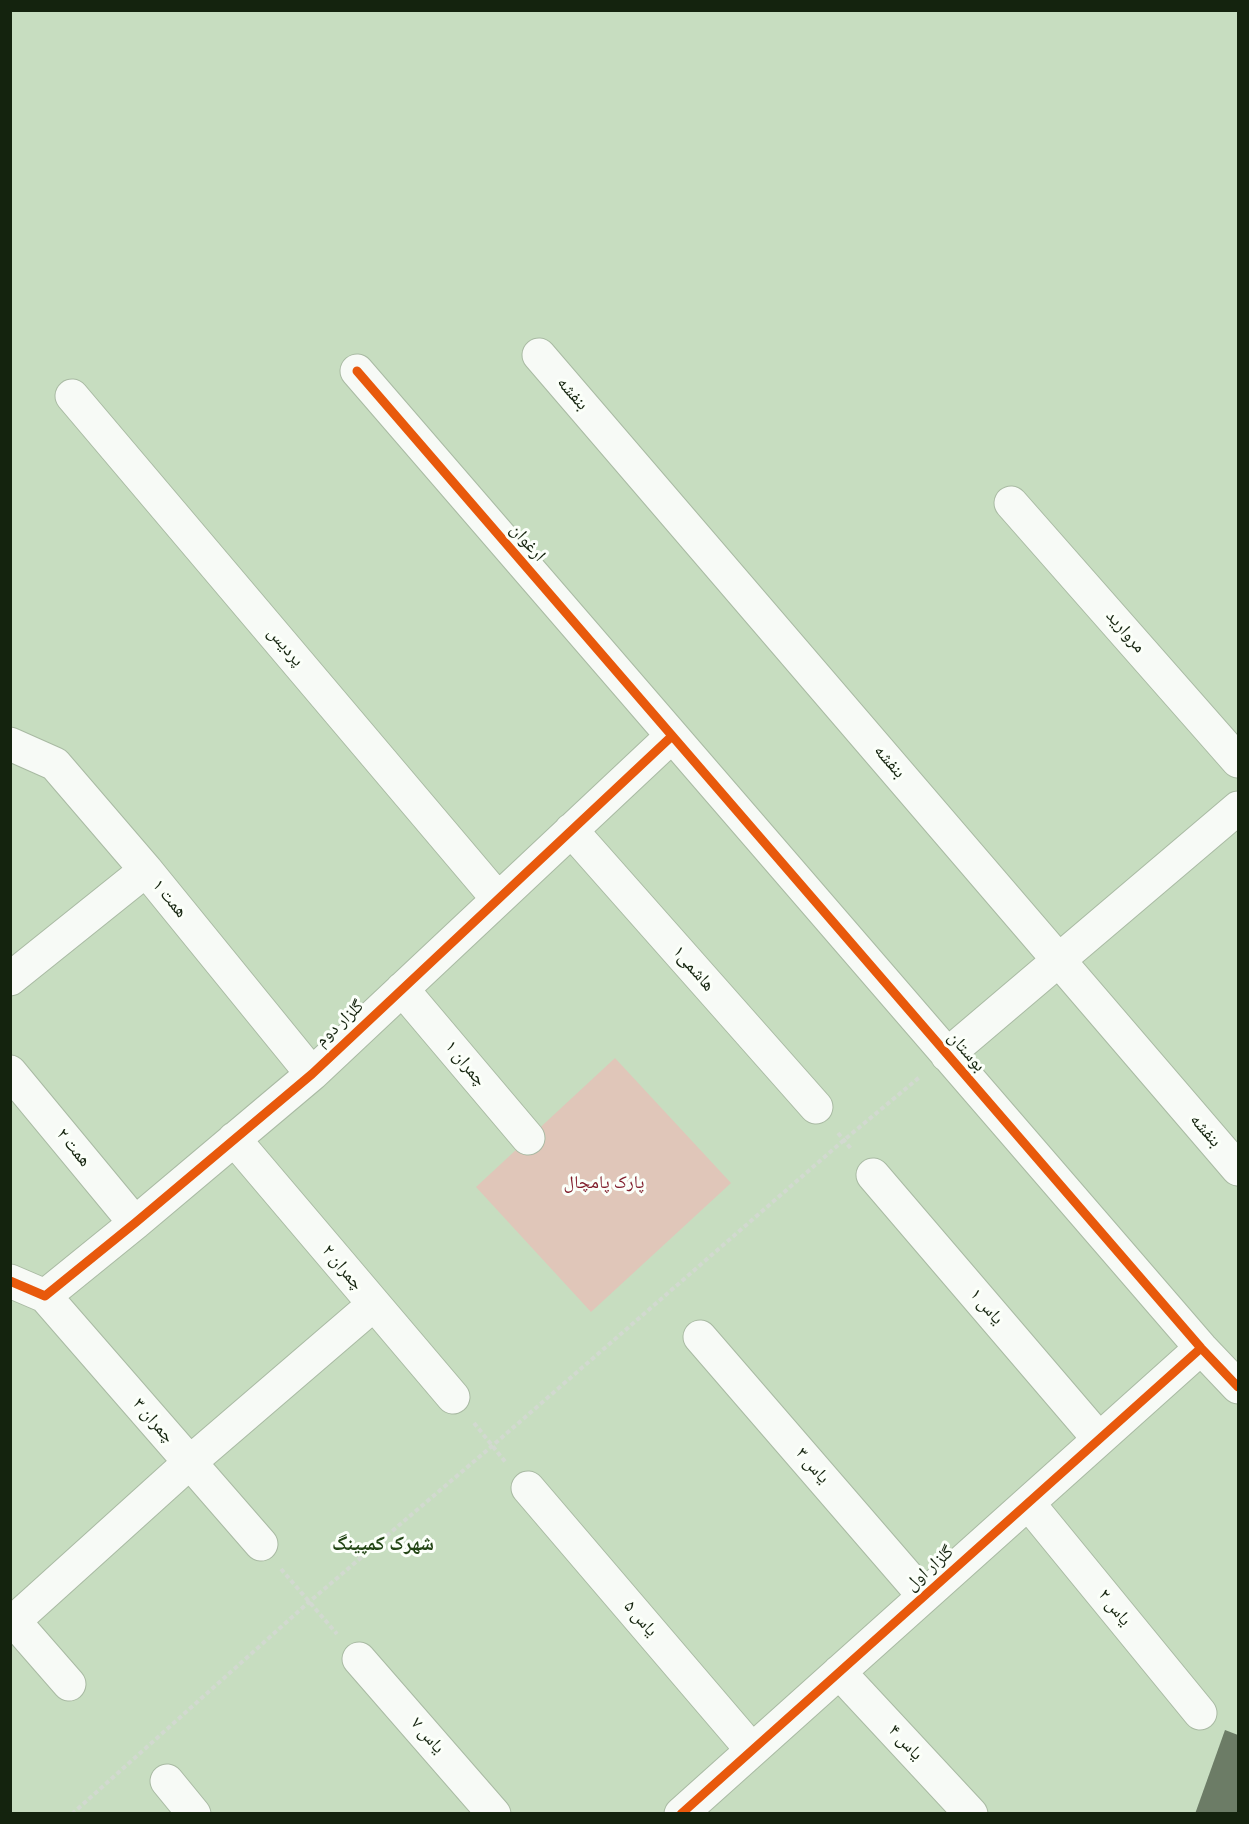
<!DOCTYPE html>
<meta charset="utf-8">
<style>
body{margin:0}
#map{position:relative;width:1249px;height:1824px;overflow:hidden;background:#c7ddc0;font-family:"Titillium Web",sans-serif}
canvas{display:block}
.frame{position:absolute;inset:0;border:12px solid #14230e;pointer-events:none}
</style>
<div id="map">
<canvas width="1249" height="1824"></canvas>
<div class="frame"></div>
</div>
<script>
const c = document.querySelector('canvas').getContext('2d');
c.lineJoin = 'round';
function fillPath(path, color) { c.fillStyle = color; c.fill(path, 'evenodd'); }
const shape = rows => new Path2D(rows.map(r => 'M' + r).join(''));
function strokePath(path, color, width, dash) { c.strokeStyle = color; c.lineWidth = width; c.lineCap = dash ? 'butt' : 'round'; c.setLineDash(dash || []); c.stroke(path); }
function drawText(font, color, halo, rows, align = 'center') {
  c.font = font + ' "Titillium Web","Noto Naskh Arabic",sans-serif'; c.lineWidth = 6; c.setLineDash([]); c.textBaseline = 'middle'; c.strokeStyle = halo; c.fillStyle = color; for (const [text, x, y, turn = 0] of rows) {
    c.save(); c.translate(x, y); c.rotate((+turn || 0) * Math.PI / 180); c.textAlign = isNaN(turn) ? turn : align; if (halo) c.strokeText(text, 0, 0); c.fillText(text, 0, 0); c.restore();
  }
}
const green = shape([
 [615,1058,731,1183,591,1312,476,1187]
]);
const building = shape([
 [1225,1730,1238,1735,1238,1814,1195,1814]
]);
const path = shape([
 [838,1133,852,1150],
 [474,1423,507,1464],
 [281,1569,337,1634],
 [72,1814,309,1602,492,1446,844,1140,921,1076]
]);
const street = shape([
 [539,355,1238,1169],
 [357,371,1201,1348,1238,1387],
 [72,396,498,899],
 [1011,503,1238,761],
 [10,744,55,764,146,870,312,1074],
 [571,830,816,1107],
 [10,979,146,870],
 [402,989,528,1138],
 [947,1055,1238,808],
 [10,1072,135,1223],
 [234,1139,453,1397],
 [873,1175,1099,1439],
 [10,1281,45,1296,135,1223,312,1074,672,736],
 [45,1296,261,1544],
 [700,1337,924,1596],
 [528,1488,752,1750],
 [1028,1503,1200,1713],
 [359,1659,494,1814],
 [839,1672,971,1814],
 [69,1684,14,1621,189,1463,373,1305],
 [167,1781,194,1814],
 [681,1814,1201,1348]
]);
const cycleway = shape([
 [357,371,1201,1348,1238,1387],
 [10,1281,45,1296,135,1223,312,1074,672,736],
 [681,1814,1201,1348]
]);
const streetNames = [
 ["بنفشه",572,394,49],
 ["ارغوان",527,543,49],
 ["مروارید",1125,632,49],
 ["پردیس",285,647,50],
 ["بنفشه",889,762,49],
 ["همت ۱",169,899,50],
 ["هاشمی۱",693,969,49],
 ["گلزار دوم",340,1024,-43],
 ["بوستان",966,1052,49],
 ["چمران ۱",465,1064,50],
 ["بنفشه",1205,1131,49],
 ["همت ۲",73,1148,51],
 ["چمران ۲",342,1268,50],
 ["یاس ۱",986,1307,49],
 ["چمران ۳",153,1421,49],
 ["یاس ۳",812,1466,49],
 ["گلزار اول",930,1569,-42],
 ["یاس ۲",1114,1608,51],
 ["یاس ۵",640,1619,49],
 ["یاس ۷",427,1736,49],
 ["یاس ۴",905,1743,47]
];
const parkNames = [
 ["پارک پامچال",604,1184]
];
const neighbourhoodNames = [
 ["شهرک کمپینگ",383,1545]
];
fillPath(green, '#e0c6b9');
fillPath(building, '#6c7c66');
strokePath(street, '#a9baa3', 35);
strokePath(path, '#d2d9d0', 4, [4.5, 3]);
strokePath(street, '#f7faf6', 33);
strokePath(cycleway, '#e8590c', 9);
drawText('18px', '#14230e', '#fbfff9', streetNames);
drawText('18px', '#801d2b', '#fbfff9', parkNames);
drawText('bold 20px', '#234515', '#fbfff9', neighbourhoodNames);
</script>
